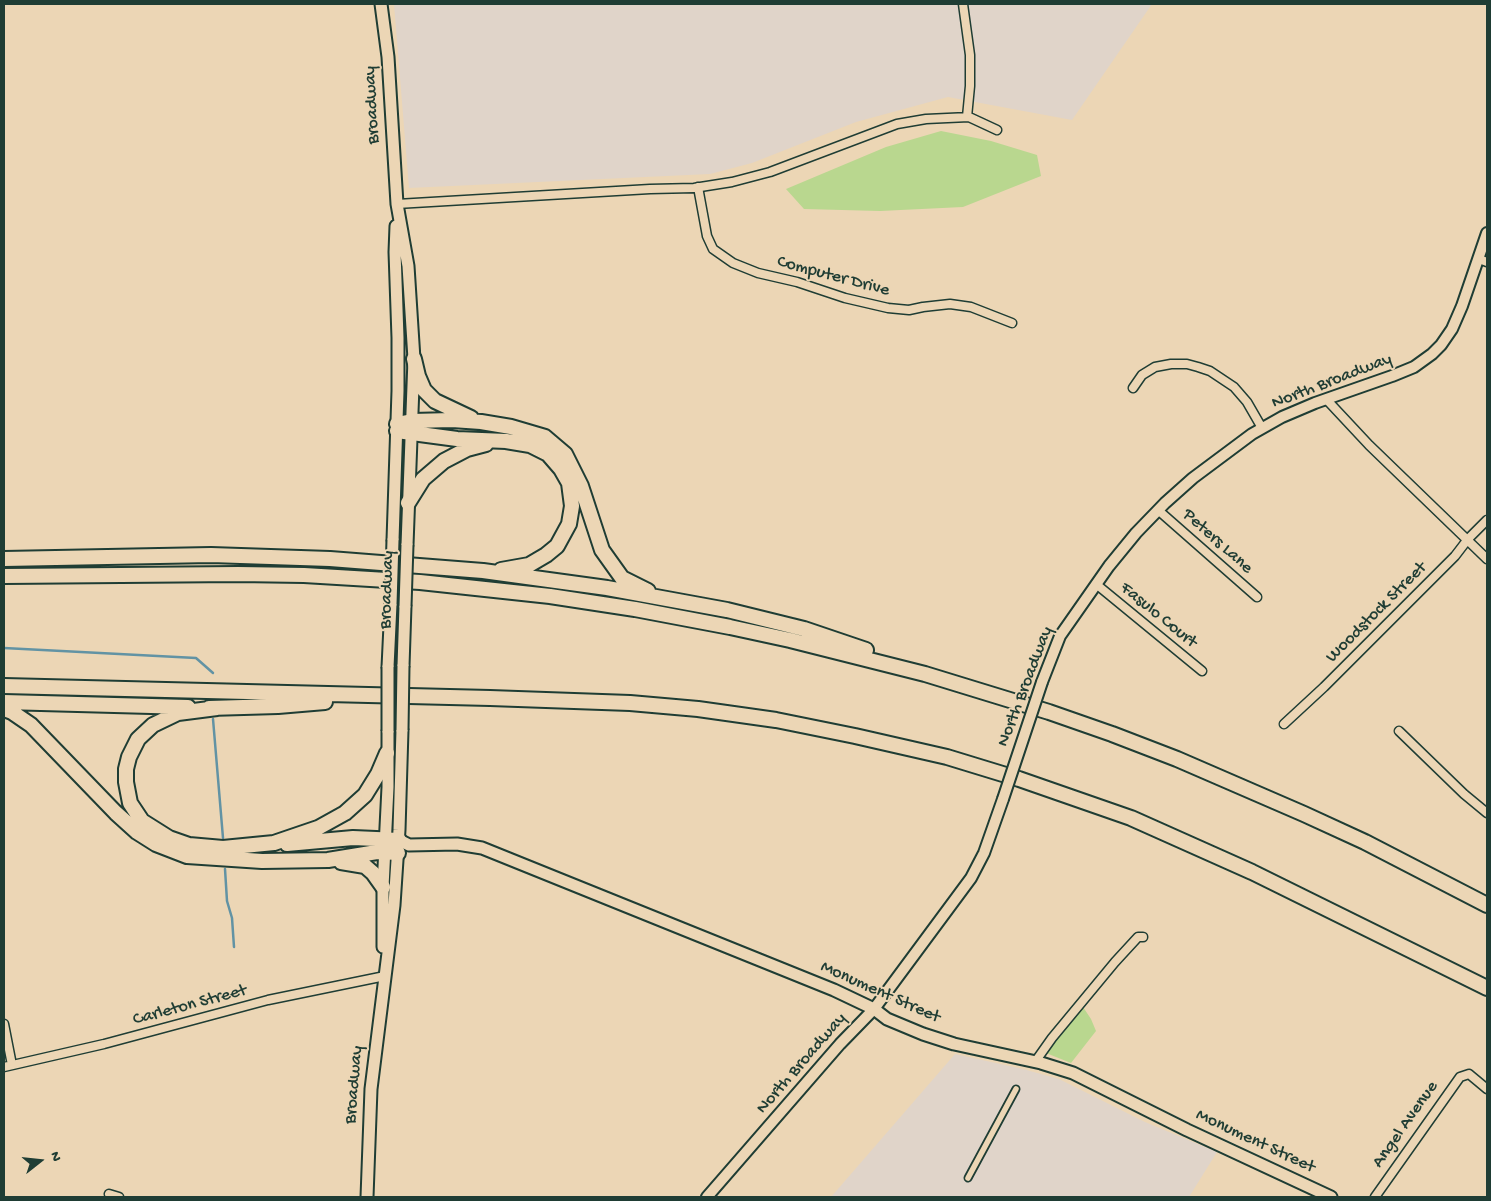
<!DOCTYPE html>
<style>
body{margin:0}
#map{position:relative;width:1491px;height:1201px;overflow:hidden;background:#ecd6b5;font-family:"Gochi Hand",sans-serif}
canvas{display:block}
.frame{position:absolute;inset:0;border:5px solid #1f3d34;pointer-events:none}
.north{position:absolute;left:15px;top:1136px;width:50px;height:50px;-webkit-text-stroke:4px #ecd6b5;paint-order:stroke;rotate:74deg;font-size:14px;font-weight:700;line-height:20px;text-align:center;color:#1f3d34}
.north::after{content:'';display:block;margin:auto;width:18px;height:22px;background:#1f3d34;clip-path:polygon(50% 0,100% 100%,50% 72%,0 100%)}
</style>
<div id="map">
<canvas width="1491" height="1201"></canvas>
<div class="frame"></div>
<div class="north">N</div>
</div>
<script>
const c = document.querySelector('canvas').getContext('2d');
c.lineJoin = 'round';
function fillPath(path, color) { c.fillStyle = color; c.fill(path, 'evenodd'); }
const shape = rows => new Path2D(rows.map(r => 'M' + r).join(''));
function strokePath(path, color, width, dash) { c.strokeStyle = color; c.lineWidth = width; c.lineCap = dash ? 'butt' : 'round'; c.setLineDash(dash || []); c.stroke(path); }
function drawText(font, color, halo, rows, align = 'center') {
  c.font = font + ' "Gochi Hand",sans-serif'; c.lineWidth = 4; c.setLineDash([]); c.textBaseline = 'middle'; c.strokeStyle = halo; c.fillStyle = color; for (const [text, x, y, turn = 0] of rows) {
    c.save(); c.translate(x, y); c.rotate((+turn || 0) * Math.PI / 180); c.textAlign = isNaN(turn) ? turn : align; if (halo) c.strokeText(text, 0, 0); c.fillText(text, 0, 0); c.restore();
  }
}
const built = shape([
 [394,4,1152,4,1072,120,948,97,856,122,752,163,710,174,409,188],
 [955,1054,1023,1069,1059,1079,1145,1122,1217,1152,1189,1197,831,1197]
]);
const green = shape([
 [941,131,991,141,1037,155,1041,176,963,207,880,211,804,209,786,189,886,147],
 [1083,1007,1091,1019,1096,1031,1071,1063,1046,1053,1050,1046]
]);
const stream = shape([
 [4,648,196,658,213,673],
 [213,719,223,838],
 [225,869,227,901,232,918,234,947]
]);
const pedestrian = shape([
 [968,1178,1016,1089]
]);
const minor = shape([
 [963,4,970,55,970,86,967,117],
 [698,187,707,236,713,249,733,263,758,273,797,282,845,298,888,308,909,310,923,307,950,304,971,307,1012,323],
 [397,204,650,189,694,188,732,182,770,172,897,124,926,119,969,117,997,130],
 [1479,259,1487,262],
 [1133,388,1142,375,1155,367,1171,364,1187,364,1198,367,1210,371,1234,387,1247,402,1262,428],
 [1326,399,1369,445,1487,559],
 [1158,510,1257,597],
 [1096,584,1202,671],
 [1284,724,1324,687,1455,556,1468,539,1487,520],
 [1399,731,1464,794,1487,813],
 [4,1024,12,1065],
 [1035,1062,1052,1038,1115,962,1138,937,1143,937],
 [4,1067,104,1044,268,1000,385,976],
 [109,1194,119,1197],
 [1375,1197,1460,1077,1469,1074,1487,1089]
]);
const tertiary = shape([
 [1042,682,1060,636,1109,566,1136,533,1165,503,1193,478,1252,434,1282,417,1315,403,1392,376,1414,367,1432,354,1441,345,1452,329,1462,306,1487,233],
 [707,1197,840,1044,874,1009,971,878,984,853,1003,799]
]);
const secondary = shape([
 [381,4,388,57,397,204,408,266,414,359,407,545],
 [393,540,398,391,398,338,395,252,396,226],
 [403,666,405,606],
 [388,667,391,604],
 [399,840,409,845,457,844,482,848,834,990,874,1009,887,1019,923,1034,954,1044,1041,1063,1073,1073,1187,1130,1331,1197],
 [383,947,383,887,388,787,388,731],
 [367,1197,371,1089,394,905,399,830,402,730]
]);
const motorway = shape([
 [414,359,418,376,424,390,435,401,471,418],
 [397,424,412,421,452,420,481,422,511,427,545,437,565,454,581,486,602,550,622,578,648,591],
 [397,431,457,439,506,441,530,445,548,454,561,469,569,483,572,506,569,524,557,546,546,555,529,565,501,570],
 [408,503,423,479,444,461,467,449,486,444],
 [4,559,211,555,330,559,483,571,607,588,727,610,804,629,866,650],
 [4,576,238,574,304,575,420,582,550,596,635,609,730,627,790,640,925,674,1049,712,1112,734,1177,759,1304,814,1365,842,1487,905],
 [4,686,490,698,630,703,698,709,776,720,855,736,947,757,1019,779,1131,818,1252,872,1487,988],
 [4,702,188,707],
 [209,708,278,706,325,702],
 [217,708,178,713,153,725,138,739,129,757,126,769,126,782,130,803,142,821,169,838,189,845,223,848,274,843,318,828,345,813,365,795,378,774,387,753],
 [4,709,12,712,31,725,116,813,137,832,156,844,187,856,262,861,328,860,377,852,398,853],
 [287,844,353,838,399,840],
 [341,862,365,866,373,873,383,887]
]);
const tertiaryBridge = shape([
 [1003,799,1042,682]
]);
const secondaryBridge = shape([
 [391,604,393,540],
 [405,606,407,545],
 [402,730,403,666],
 [388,731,388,667]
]);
const streetNames = [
 ["Broadway",373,105,-93],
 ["Computer Drive",833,277,15],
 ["North Broadway",1332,382,-21],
 ["Peters Lane",1217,542,42],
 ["Broadway",388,590,-88],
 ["Woodstock Street",1377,613,-45],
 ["Fasulo Court",1158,616,39],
 ["North Broadway",1026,687,-69],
 ["Monument Street",880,993,24],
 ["Carleton Street",190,1006,-15],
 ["North Broadway",802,1064,-49],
 ["Broadway",355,1085,-85],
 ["Angel Avenue",1406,1125,-55],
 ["Monument Street",1255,1142,25]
];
fillPath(built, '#e0d4c9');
fillPath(green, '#b9d78f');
strokePath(stream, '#6293a4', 2.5);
strokePath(pedestrian, '#1f3d34', 9);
strokePath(minor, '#1f3d34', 11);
strokePath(tertiary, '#1f3d34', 14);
strokePath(secondary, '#1f3d34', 15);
strokePath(motorway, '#1f3d34', 18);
strokePath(pedestrian, '#ecd6b5', 5.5);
strokePath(minor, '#ecd6b5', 8);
strokePath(tertiary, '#ecd6b5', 10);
strokePath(secondary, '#ecd6b5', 11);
strokePath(motorway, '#ecd6b5', 14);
strokePath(tertiaryBridge, '#1f3d34', 14, []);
strokePath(secondaryBridge, '#1f3d34', 15, []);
strokePath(tertiaryBridge, '#ecd6b5', 10);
strokePath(secondaryBridge, '#ecd6b5', 11);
drawText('18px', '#1f3d34', '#ecd6b5', streetNames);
</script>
